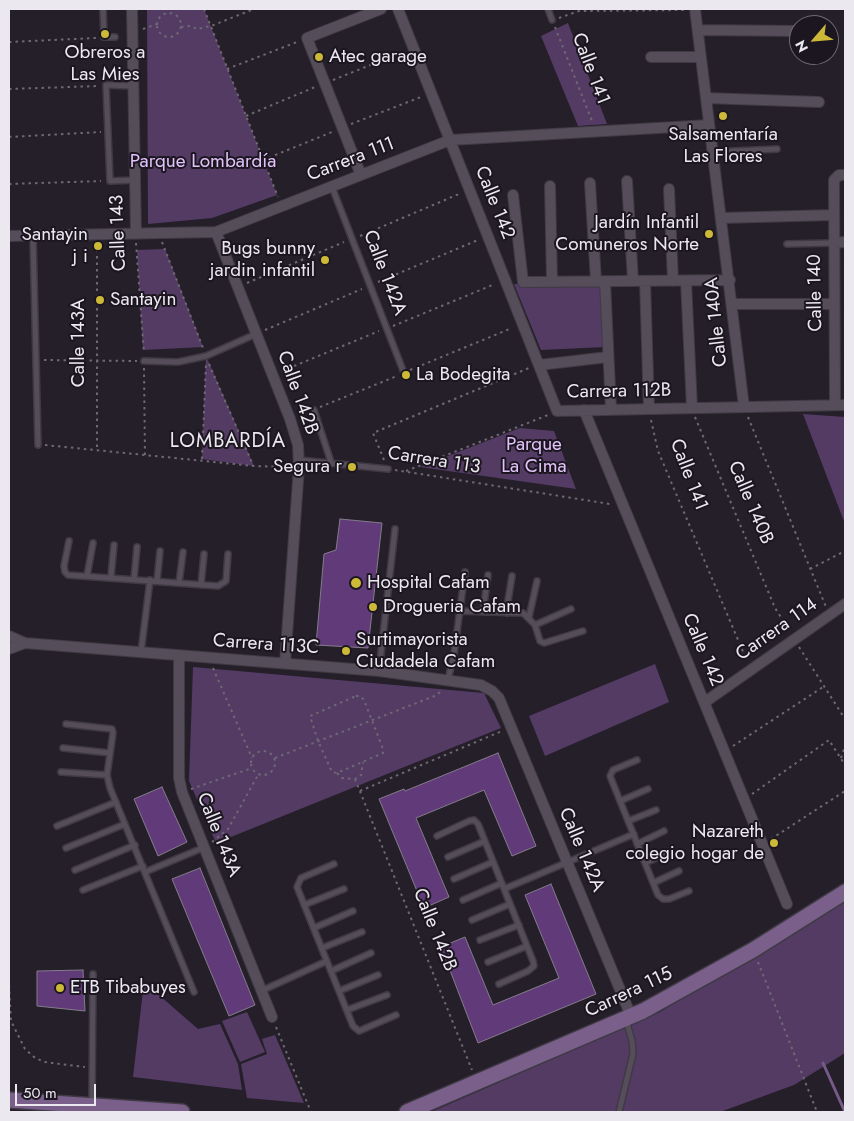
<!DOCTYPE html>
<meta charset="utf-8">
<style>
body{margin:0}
#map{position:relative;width:854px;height:1121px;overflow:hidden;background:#251f2a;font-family:Jost,sans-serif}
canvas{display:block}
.frame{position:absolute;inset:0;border:10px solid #ece8f0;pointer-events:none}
.north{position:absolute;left:789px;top:15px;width:50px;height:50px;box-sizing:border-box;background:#1c1620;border:1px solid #6f6a73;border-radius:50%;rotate:243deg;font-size:14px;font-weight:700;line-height:20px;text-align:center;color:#ece8f0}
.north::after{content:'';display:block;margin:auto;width:18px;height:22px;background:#ccb938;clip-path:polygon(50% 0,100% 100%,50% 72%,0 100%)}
.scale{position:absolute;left:15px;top:1084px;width:81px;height:22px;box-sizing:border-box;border:2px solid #ece8f0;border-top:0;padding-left:6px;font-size:15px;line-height:18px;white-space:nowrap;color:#ece8f0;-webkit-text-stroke:4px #1c1620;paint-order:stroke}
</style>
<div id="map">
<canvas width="854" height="1121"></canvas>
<div class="frame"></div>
<div class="north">N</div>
<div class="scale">50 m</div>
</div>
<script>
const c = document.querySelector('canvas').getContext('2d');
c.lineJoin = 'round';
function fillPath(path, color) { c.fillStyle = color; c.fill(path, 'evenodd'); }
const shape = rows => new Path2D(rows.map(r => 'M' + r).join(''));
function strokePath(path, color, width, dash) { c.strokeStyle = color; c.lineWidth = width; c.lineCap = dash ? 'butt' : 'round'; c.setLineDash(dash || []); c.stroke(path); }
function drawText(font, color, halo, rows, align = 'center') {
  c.font = font + ' Jost,sans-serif'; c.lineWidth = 4; c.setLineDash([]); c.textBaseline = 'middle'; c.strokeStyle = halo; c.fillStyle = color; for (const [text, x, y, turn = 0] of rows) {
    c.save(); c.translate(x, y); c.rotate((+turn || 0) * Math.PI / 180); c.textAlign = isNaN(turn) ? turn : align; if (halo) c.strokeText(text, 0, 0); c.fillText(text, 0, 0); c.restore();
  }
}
const green = shape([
 [147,9,204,9,277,195,212,218,148,224],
 [568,23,607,124,578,126,541,36],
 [165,249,203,347,143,350,137,250],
 [600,282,605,347,541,350,514,284],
 [206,356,254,466,202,459],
 [803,414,845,417,845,524],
 [520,428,554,431,576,489,420,467],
 [655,664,669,702,545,756,529,716],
 [193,667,484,693,501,728,216,843,189,781],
 [845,900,845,1053,794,1085,720,1112,431,1112,660,1012],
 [144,982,198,1029,220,1024,238,1064,242,1090,133,1077],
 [247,1012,265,1052,240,1062,222,1021],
 [275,1035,304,1103,247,1098,241,1064,267,1054,262,1039]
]);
const stream = shape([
 [823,1063,845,1112]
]);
const building = shape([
 [340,519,382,523,368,648,316,645,324,554,336,550,340,519],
 [498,753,536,846,512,856,484,790,416,818,449,897,424,908,379,799,404,789,405,791,498,753],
 [162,787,187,842,158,856,134,799,162,787],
 [200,868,255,1005,229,1016,172,879,200,868],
 [551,884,596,994,478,1043,441,947,465,937,493,1005,559,978,525,895,551,884],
 [83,970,85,1011,37,1006,37,971,83,970]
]);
const path = shape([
 [204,9,278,197],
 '157 25a12 12 0 1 1 24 0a12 12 0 1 1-24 0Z',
 [559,18,579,11,685,10],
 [181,27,191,26,197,29,211,26,254,9],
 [555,27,592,121],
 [143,29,157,24],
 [9,42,96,38],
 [227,69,297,42],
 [333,80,403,52],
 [9,89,99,86],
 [246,116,315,87],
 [351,124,421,97],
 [9,137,101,132],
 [263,160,332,132],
 [9,184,101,181],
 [360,236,459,194],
 [162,242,203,348],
 [97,243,97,451],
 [136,243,144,353],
 [378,282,478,240],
 [247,283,344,242],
 [393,326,495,284],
 [265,330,362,289],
 [44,360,137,361],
 [209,364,253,465],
 [144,368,145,456],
 [410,370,512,328],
 [282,371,379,331],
 [320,407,397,376],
 [695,417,775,608,789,630],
 [748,417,826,607],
 [651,420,658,451,747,661],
 [45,445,254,466,289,467],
 [202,459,206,364],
 [384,460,373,433,529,368],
 [395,470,610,504],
 [406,471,548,415],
 [810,569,845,551],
 [799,647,845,719],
 [213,668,252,758],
 [356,696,360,696,364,700,383,749,383,753,337,773,332,772,318,741,310,716,356,696],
 [733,746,823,687],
 '251 763a12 12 0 1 1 24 0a12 12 0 1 1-24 0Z',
 [275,758,437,695,441,691],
 [841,758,845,746],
 [337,773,342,778,355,779,361,775,363,762],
 [355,779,472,1070],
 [191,789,252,768],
 [360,791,502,731],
 [752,794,829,740,845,765],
 [771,839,845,791],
 [212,842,228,829,258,775],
 [758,962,817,1112],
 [9,985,11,1021,25,1049,34,1057,44,1062,85,1067],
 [276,1027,311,1112]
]);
const lane = shape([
 [103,9,104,37,115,37],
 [548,9,552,20],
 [133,86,106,85,110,181,135,180],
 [713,152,777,149],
 [332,187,404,373],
 [33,236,38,445],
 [787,244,833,243],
 [144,361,178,362,206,356,256,334],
 [314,410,331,462],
 [299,460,388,469],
 [69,541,64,566,65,572,68,575,218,586,226,581,228,554],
 [87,576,93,543],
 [111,576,114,545],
 [134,579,137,547],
 [157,581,160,551],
 [179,583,183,552],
 [201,585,204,554],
 [461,611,523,613,535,625,540,641,544,643,583,631],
 [483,612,488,575],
 [506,613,512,576],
 [529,617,537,581],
 [535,625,571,609],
 [141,652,150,580],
 [379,671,395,529],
 [448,680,454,654,465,572],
 [66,724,112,729,113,733,107,775,110,788,194,992],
 [63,748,110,753],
 [637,760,613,770,610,776,612,781,658,895,663,899,669,899,689,891],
 [61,772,107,775],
 [620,801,648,789],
 [628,821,656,810],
 [57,826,116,802],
 [437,836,469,821,474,820,478,824,533,961,534,966,528,971,499,984],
 [637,844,664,831],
 [66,848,125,824],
 [448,857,485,841],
 [645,863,671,851],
 [334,864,301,878,297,887,353,1026,359,1031,396,1015],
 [75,870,135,845],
 [145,872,205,847],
 [454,879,493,862],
 [653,883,679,871],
 [504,889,634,834],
 [83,890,143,866],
 [463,900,502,883],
 [304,905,344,889],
 [472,920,510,904],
 [314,928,353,911],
 [480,940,519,925],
 [322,948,362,932],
 [488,962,527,946],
 [331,971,371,953],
 [261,991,327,961],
 [339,991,378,975],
 [347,1010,387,995],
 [92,1105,93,974],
 [619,1112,633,1054,632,1041,626,1020]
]);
const street = shape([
 [132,9,136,234],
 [398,9,557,411,845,405],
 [695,9,744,407],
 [698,30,799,31],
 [651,57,701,57],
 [706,98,819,102],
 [361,175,307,38,381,9],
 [627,181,633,281],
 [590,183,596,281],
 [550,186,552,282],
 [669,189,673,281],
 [513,195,523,282,730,280],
 [721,218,833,215],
 [216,232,290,419,298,445,299,467,285,663],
 [9,236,216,232,450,140,709,125],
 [833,243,845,242],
 [605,281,611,410],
 [645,281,649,409],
 [686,281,692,408],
 [732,304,834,304],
 [539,365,608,357],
 [835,405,834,180,839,175,845,175],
 [584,410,787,904],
 [9,636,25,643,379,671,481,685,492,691,499,698,631,1016],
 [9,649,25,643],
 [179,656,179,778,182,792,272,1017],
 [705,702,845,604]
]);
const secondary = shape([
 [9,1100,182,1112],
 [407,1112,643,1011,753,950,845,892]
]);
const markers = [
 [105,34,5,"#ccb938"],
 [319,57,5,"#ccb938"],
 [723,116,5,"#ccb938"],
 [709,234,5,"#ccb938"],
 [98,246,5,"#ccb938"],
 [325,260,5,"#ccb938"],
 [100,300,5,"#ccb938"],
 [406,375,5,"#ccb938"],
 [352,467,5,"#ccb938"],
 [356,583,6,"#ccb938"],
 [373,607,5,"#ccb938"],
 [346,651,5,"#ccb938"],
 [774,843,5,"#ccb938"],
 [60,988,5,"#ccb938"]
];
const poiNames = [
 ["Obreros a",105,53,"center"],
 ["Las Mies",105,75,"center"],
 ["Atec garage",329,57],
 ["Salsamentaría",723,135,"center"],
 ["Las Flores",723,157,"center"],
 ["Jardín Infantil",699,223,"right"],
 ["Comuneros Norte",699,245,"right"],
 ["Santayin",88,235,"right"],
 ["j i",88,257,"right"],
 ["Bugs bunny",315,249,"right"],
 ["jardin infantil",315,271,"right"],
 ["Santayin",110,300],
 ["La Bodegita",416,375],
 ["Segura r",342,467,"right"],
 ["Hospital Cafam",367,583],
 ["Drogueria Cafam",383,607],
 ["Surtimayorista",356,640],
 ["Ciudadela Cafam",356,662],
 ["Nazareth",764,832,"right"],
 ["colegio hogar de",764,854,"right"],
 ["ETB Tibabuyes",70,988]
];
const streetNames = [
 ["Calle 141",590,69,69],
 ["Carrera 111",351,160,-21],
 ["Calle 142",494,203,68],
 ["Calle 143",119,233,-92],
 ["Calle 142A",384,273,69],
 ["Calle 140",816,293,-91],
 ["Calle 140A",717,322,-96],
 ["Calle 143A",79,343,-90],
 ["Carrera 112B",619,392,-1],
 ["Calle 142B",297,393,70],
 ["Carrera 113",434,461,9],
 ["Calle 141",688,475,69],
 ["Calle 140B",750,503,67],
 ["Carrera 114",777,630,-35],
 ["Carrera 113C",266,645,4],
 ["Calle 142",702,650,67],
 ["Calle 143A",218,835,68],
 ["Calle 142A",581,850,67],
 ["Calle 142B",434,930,68],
 ["Carrera 115",629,993,-25]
];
const parkNames = [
 ["Parque Lombardía",203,162],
 ["Parque",534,445],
 ["La Cima",534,467]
];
const neighbourhoodNames = [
 ["LOMBARDÍA",228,442]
];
fillPath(green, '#543b64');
strokePath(stream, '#765b88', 3);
fillPath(building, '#613b79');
strokePath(building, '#847c8a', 1);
strokePath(lane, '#3f3a43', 8);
strokePath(street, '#3f3a43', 12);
strokePath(secondary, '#3f3a43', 18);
strokePath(path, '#6e6872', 2, [2.5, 4]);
strokePath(lane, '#554e5a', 5);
strokePath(street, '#554e5a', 10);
strokePath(secondary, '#795f8a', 15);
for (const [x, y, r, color] of markers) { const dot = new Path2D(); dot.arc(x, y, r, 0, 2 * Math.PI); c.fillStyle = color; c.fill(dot); strokePath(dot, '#1c1620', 2); }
drawText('19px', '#ece8f0', '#1c1620', poiNames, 'left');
drawText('19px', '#ece8f0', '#1c1620', streetNames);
drawText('19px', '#e1c2f9', '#1c1620', parkNames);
c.letterSpacing = '1px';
drawText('20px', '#ece8f0', '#1c1620', neighbourhoodNames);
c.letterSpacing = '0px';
</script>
